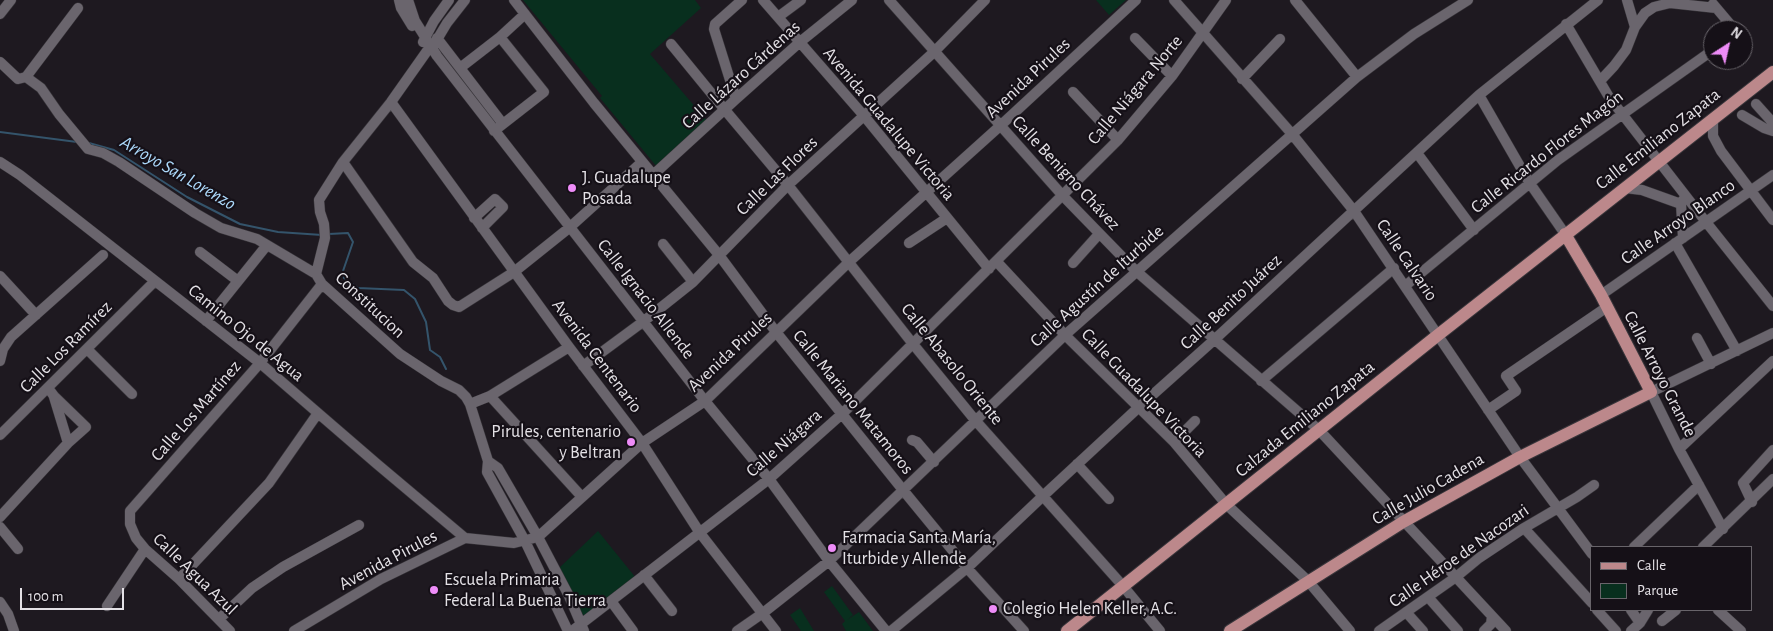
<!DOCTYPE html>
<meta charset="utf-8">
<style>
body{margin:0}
#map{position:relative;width:1773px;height:631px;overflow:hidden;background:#1e1920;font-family:"Alegreya Sans",sans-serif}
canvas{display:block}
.legend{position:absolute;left:1590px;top:546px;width:162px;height:65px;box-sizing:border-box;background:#151017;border:1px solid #68646a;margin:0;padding:6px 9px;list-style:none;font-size:15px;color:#e4e1e6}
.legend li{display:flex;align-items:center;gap:10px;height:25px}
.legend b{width:25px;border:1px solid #68646a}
.north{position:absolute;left:1703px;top:20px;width:50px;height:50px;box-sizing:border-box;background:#151017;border:1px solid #68646a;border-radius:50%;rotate:35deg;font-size:14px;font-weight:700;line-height:20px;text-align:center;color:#e4e1e6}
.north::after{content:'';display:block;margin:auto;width:18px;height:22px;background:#ee8cf8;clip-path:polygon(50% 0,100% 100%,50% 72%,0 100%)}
.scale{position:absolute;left:20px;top:588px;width:104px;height:22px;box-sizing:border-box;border:2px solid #e4e1e6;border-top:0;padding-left:6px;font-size:15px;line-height:18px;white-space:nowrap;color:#e4e1e6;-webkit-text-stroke:4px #151017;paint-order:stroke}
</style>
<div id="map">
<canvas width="1773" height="631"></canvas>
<ul class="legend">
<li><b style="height:6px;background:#bc888b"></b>Calle</li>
<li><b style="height:14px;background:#082f1e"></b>Parque</li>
</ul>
<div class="north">N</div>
<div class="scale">100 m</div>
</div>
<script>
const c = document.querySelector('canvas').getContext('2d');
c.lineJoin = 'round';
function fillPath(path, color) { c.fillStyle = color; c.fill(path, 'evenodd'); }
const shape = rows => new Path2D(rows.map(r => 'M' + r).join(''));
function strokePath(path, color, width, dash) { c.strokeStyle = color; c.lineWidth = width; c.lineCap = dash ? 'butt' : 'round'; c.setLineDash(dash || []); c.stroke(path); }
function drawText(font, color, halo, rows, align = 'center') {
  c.font = font + ' "Alegreya Sans",sans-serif'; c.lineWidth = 4.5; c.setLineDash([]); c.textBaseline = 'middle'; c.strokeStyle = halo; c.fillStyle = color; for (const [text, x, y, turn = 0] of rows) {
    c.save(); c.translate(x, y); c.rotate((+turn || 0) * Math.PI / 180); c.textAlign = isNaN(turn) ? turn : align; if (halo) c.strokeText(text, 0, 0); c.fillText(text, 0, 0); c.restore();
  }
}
const green = shape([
 [523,0,695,0,701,8,650,54,709,123,657,167,600,98,602,96],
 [1096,0,1126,0,1109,15],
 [598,531,636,578,582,619,558,569],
 [832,586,853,615,847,620,859,612,873,631,846,631,842,624,845,621,824,592],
 [800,608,814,631,801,631,790,615]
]);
const stream = shape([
 [0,132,77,142],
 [89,143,114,150,187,197,240,224,278,232,322,235],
 [329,234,348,233,353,242,343,271,344,278,358,288,404,290,415,299,426,322,430,350,440,357,446,369]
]);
const minor = shape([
 [399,0,401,8,412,26],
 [408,0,415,21,437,56,705,401,769,479,829,561,886,631],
 [465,0,447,23,432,48,427,51,391,102,343,162,319,200,320,212,324,224,325,238,316,274,322,284,400,354,441,381,459,390,466,397,470,404,488,461,487,472,525,541,568,631],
 [514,0,594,103,719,255,776,332,903,490,967,568,1024,631],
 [763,0,865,117,989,269],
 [889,0,1063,196,1136,271,1319,430,1506,631],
 [1174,0,1292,134,1354,211,1520,457,1592,554],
 [1295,0,1357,77],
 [1713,4,1735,30],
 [0,14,11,0],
 [778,17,801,0],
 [1566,24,1609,97,1706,222,1773,306],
 [1635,27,1645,13,1654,7,1670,3,1716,8],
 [437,38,503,124],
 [1135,38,1172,76],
 [423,42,434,21,449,0],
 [671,44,725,110,788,185,913,344,975,420,1123,586,1160,631],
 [0,62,18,79,26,77,78,8],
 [460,68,500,37,525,14],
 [26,77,41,88,59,114,88,149,103,153,119,162,195,213,221,228,257,239,316,274],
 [1242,79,1280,39],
 [1600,81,1614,66,1626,50,1635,27,1627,0],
 [1073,92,1118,140],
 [1479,95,1529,182,1565,234],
 [736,99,714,29,715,24,742,0],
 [391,102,569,347,642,443,700,533,776,631],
 [1756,104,1773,123],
 [1742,115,1764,128,1773,131],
 [1713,119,1713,136,1721,151,1773,220],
 [494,131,544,92,500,37],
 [1417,153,1474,230],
 [0,162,20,175,260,363,377,464,465,538],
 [343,162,413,262,433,278,448,301,453,305,459,307,514,272,569,228,642,162],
 [653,175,736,99,800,42,852,0],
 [1625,188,1642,190,1681,204],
 [474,218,495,199,503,207,482,228],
 [1683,238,1681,204,1683,200],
 [909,243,947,218],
 [1675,243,1737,351],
 [663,244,693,282],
 [200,252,238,281],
 [997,262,1065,335,1174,442,1226,504,1308,581,1350,631],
 [1073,263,1099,234],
 [0,276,36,315],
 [1405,286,1558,160,1713,50],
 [1601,295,1773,175],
 [206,321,267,245],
 [1697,338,1711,364],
 [87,349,132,394],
 [0,361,3,349,11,337,103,255],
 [583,366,644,321,693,282,788,185,934,52,985,0],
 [1261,381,1394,268],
 [490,396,582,497],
 [54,397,68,443],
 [470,404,490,396,569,347],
 [1488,410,1516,391,1506,376,1607,307],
 [0,435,155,281],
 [912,440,917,442,934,462],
 [1174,442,1195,421],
 [1679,449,1773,361],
 [488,461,498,468,538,537,569,596,584,631],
 [1077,464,1109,499],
 [1752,502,1743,483,1773,450],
 [0,517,68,443,86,427,54,396,48,388],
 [0,527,18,549],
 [1524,528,1592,603],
 [1723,529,1679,449,1651,392,1773,333],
 [1634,547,1699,485],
 [1703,547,1773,479],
 [644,575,672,611],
 [179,579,269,483,318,413],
 [1428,597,1458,631],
 [611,601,633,631],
 [0,602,8,614,14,631],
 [107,606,145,549],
 [1597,610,1616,631],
 [1631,610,1640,623],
 [1718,610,1741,631],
 [1406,612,1423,631],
 [219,619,252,588,283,567,359,525],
 [1662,621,1676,610],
 [230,631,179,579,145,549,136,538,130,524,130,511,260,363,322,284],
 [294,631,381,579,465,538,514,543,538,537,642,443,705,401,850,261,1000,126,1136,0],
 [572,631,769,479,843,413,1118,140,1172,76,1226,0],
 [737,631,763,613,829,561,1065,335,1357,77,1414,34,1468,0],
 [891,631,967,568,1043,496,1139,407,1214,340,1479,95,1598,0],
 [1379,631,1456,577,1479,558,1524,528,1577,497,1594,485],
 [1484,631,1491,624,1492,616],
 [1631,631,1640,623,1648,610]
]);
const major = shape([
 [1067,631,1438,335,1773,72],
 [1230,631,1403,522,1520,457,1651,392,1601,295,1565,234]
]);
const markers = [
 [572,188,5,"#ee8cf8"],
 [631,442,5,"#ee8cf8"],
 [832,548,5,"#ee8cf8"],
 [434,590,5,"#ee8cf8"],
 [993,609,5,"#ee8cf8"]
];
const streetNames = [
 ["Calle Lázaro Cárdenas",741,75,-42],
 ["Avenida Pirules",1028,78,-43],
 ["Calle Niágara Norte",1135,90,-50],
 ["Avenida Guadalupe Victoria",889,124,50],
 ["Calle Emiliano Zapata",1658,139,-38],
 ["Calle Ricardo Flores Magón",1547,152,-38],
 ["Calle Benigno Chávez",1066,173,47],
 ["Calle Las Flores",777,176,-44],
 ["Calle Arroyo Blanco",1678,222,-35],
 ["Calle Calvario",1407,260,56],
 ["Calle Agustín de Iturbide",1097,286,-42],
 ["Calle Ignacio Allende",646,299,52],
 ["Calle Benito Juárez",1231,302,-43],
 ["Constitucion",370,305,43],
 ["Camino Ojo de Agua",246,333,39],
 ["Calle Los Ramírez",66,347,-45],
 ["Avenida Pirules",730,352,-43],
 ["Avenida Centenario",597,356,53],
 ["Calle Abasolo Oriente",952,364,51],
 ["Calle Arroyo Grande",1660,374,63],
 ["Calle Guadalupe Victoria",1144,393,46],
 ["Calle Mariano Matamoros",853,402,51],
 ["Calle Los Martínez",196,411,-49],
 ["Calzada Emiliano Zapata",1305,419,-39],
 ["Calle Niágara",784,443,-41],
 ["Calle Julio Cadena",1428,489,-30],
 ["Calle Héroe de Nacozari",1459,556,-35],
 ["Avenida Pirules",388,560,-28],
 ["Calle Agua Azul",195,574,44]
];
const poiNames = [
 ["J. Guadalupe",582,178],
 ["Posada",582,199],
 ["Pirules, centenario",621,432,"right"],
 ["y Beltran",621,453,"right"],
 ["Farmacia Santa María,",842,538],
 ["Iturbide y Allende",842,559],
 ["Escuela Primaria",444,580],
 ["Federal La Buena Tierra",444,601],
 ["Colegio Helen Keller, A.C.",1003,609]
];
const waterNames = [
 ["Arroyo San Lorenzo",178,173,30]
];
fillPath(green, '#082f1e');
strokePath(stream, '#34546b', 2);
strokePath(minor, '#38353a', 11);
strokePath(major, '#38353a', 14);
strokePath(minor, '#6a656d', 10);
strokePath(major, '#bc888b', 12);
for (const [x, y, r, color] of markers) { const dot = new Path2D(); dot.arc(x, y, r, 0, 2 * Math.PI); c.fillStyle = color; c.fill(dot); strokePath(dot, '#151017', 2); }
drawText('18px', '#e4e1e6', '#151017', streetNames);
drawText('18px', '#e4e1e6', '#151017', poiNames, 'left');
drawText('italic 19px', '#acd9fb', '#151017', waterNames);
</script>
